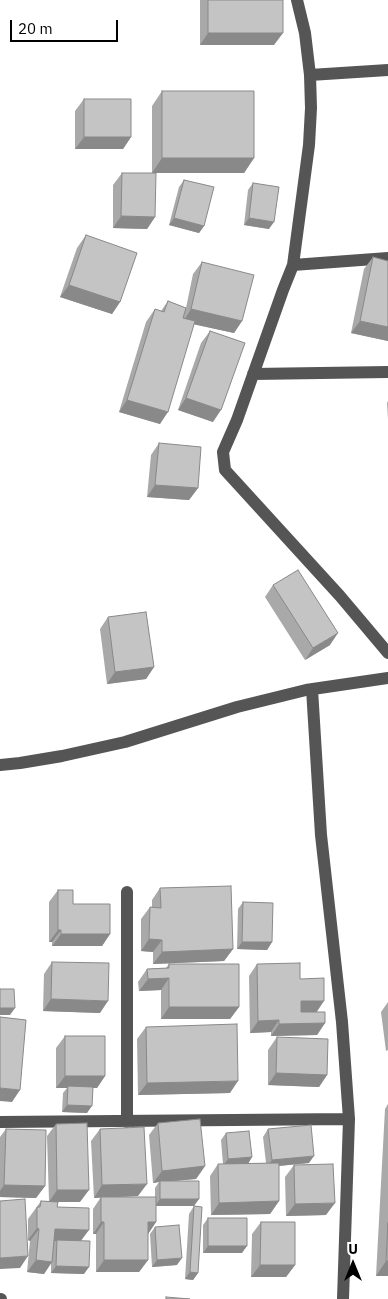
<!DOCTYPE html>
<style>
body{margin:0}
#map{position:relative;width:388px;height:1299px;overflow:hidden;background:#fff;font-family:"IBM Plex Sans",sans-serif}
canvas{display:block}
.north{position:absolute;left:328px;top:1239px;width:50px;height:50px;-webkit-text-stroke:4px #fff;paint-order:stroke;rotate:0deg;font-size:14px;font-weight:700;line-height:20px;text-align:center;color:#000}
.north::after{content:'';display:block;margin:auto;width:18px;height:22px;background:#000;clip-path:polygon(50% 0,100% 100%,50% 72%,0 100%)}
.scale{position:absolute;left:10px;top:20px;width:108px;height:22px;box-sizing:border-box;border:2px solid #000;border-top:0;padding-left:6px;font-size:15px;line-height:18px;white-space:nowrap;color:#000;-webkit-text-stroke:4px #fff;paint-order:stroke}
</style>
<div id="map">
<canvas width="388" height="1299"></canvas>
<div class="north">U</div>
<div class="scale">20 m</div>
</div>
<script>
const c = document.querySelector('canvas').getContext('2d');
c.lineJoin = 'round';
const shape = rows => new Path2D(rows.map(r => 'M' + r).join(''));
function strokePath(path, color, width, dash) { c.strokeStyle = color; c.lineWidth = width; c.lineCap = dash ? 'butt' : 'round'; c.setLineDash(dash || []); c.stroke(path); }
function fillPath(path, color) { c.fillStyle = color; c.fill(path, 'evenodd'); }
const minor = shape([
 [297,0,305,33,310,75,311,108,309,145,293,265,283,290,237,420,223,452,225,470,340,596,388,653],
 [310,75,388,70],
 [293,265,388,258],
 [253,374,388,372],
 [312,689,321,835,342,1022,349,1119,343,1299],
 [0,765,20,763,62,756,125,742,237,707,306,690,388,678],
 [127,892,127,1122],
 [0,1122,349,1119],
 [0,1299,1,1299]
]);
const wall = shape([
 [200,0,283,0,274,45,200,45],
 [162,91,254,158,244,173,152,173,152,106],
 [84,99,131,137,123,149,75,149,75,111],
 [122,173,155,217,147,229,113,228,113,185],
 [184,180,204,226,199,233,169,225,179,187],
 [253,183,269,229,244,225,248,190],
 [86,235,120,302,112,314,60,297,77,248],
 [373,257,388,261,388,341,351,333,364,269],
 [202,262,242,321,234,333,194,324,160,424,119,412,146,322,155,309,161,311,168,301,186,308,193,274],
 [210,331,213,422,178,410,201,343],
 [388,401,388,419,387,403],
 [159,443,198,488,189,500,147,497,151,455],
 [273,585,330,645,305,660,265,597],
 [108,617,154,667,146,679,107,684,100,629],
 [160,888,233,949,224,961,153,964,153,952,141,951,141,919,150,907,152,907,152,900],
 [58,890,73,904,110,934,102,946,52,946,52,942,49,942,49,902],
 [243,902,272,942,267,950,237,949,238,909],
 [52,962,100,1013,43,1011,44,974],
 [169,964,239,1007,230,1019,161,1019,161,990,139,991,138,982,147,969,166,968],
 [257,964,300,979,317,1012,325,1023,317,1035,271,1036,271,1032,250,1033,249,976],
 [388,1002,388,1050,386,1051,381,1012],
 [146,1027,230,1093,138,1095,137,1039],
 [65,1036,105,1076,97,1088,93,1088,87,1113,62,1112,63,1093,67,1088,56,1088,56,1048],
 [277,1037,327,1075,319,1087,268,1085,268,1050],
 [388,1104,388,1276,376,1276,385,1109],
 [158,1123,205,1166,196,1179,172,1181,194,1206,156,1206,156,1222,148,1234,148,1260,139,1272,96,1272,96,1234,93,1234,93,1209,101,1197,94,1198,91,1141,100,1129,138,1196,115,1197,155,1197,155,1188,159,1182,153,1183,149,1135],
 [56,1124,80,1202,58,1202,57,1207,81,1241,84,1274,51,1273,51,1263,44,1274,27,1272,30,1241,28,1240,28,1219,41,1201,49,1201,47,1136],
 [6,1129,45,1186,36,1198,0,1197,0,1137],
 [268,1129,309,1163,279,1166,279,1201,270,1214,211,1215,210,1176,218,1164,223,1164,221,1140,226,1133,252,1157,248,1163,266,1163,263,1137],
 [294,1165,326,1215,286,1216,285,1177],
 [194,1206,198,1273,193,1280,185,1279,189,1214],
 [208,1218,242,1253,203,1253,203,1225],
 [261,1222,295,1265,286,1277,251,1277,252,1234],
 [155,1227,177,1265,152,1267,150,1234]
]);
const shadedWall = shape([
 [208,33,283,33,274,45,200,45],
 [84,137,131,137,123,149,75,149],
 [162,158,254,158,244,173,152,173],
 [121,216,155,217,147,229,113,228],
 [174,218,204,226,199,233,169,225],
 [249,218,274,222,269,229,244,225],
 [69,285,120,302,112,314,60,297],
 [191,309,242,321,234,333,183,322],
 [360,321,388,327,388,341,351,333],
 [186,398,221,410,213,422,178,410],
 [127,400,168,412,160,424,119,412],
 [155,485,198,488,189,500,147,497],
 [338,633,330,645,305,660,313,648],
 [154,667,146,679,107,684,115,672],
 [58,930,61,930,52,942,49,942],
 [61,934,110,934,102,946,52,946],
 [149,939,162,940,153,952,141,951],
 [242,942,272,942,267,950,237,949],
 [233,949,224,961,153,964,162,952],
 [169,978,161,990,139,991,148,979],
 [51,999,108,1001,100,1013,43,1011],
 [301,1001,324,1001,316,1013,292,1013],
 [169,1007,239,1007,230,1019,161,1019],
 [0,1008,15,1008,10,1015,0,1015],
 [279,1020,271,1032,250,1033,258,1021],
 [325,1023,317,1035,271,1036,279,1024],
 [276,1073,327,1075,319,1087,268,1085],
 [65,1076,105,1076,97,1088,68,1088,68,1086,67,1088,56,1088],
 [238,1081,230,1093,138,1095,147,1083],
 [0,1088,20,1090,12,1102,0,1101],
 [67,1105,92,1106,87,1113,62,1112],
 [314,1156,309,1163,267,1167,272,1160],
 [252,1157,248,1164,223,1166,228,1159],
 [205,1166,196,1179,160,1182,160,1181,159,1182,153,1183,162,1171],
 [147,1184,138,1196,94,1198,102,1185],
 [4,1185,45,1186,36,1198,0,1197,0,1191],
 [57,1190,89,1190,80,1202,49,1202],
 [160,1199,199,1199,194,1206,155,1206],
 [279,1201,270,1214,211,1215,219,1203],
 [335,1203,326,1215,286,1216,295,1204],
 [101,1222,104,1222,96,1234,93,1234],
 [148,1222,156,1222,148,1234,139,1234],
 [37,1228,39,1229,30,1241,28,1240],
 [55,1229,89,1230,80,1242,57,1240,56,1241,47,1241],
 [208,1246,247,1246,242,1253,203,1253],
 [28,1256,20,1268,0,1269,0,1258],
 [182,1258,177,1265,152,1267,157,1260],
 [36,1260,52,1262,44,1274,27,1272],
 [104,1260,148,1260,139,1272,96,1272],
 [386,1261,388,1261,388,1276,376,1276],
 [260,1265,295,1265,286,1277,251,1277],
 [56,1266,89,1267,84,1274,51,1273],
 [190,1272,198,1273,193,1280,185,1279]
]);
const building = shape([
 [208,0,283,0,283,33,208,33,208,0],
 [162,91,254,91,254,158,162,158,162,91],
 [84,99,131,99,131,137,84,137,84,99],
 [122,173,156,173,155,217,121,216,122,173],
 [184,180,214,187,204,226,174,218,184,180],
 [253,183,279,187,274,222,249,218,253,183],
 [86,235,137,253,120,302,69,285,86,235],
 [373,257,388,261,388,327,360,321,373,257],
 [202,262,254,275,242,321,191,309,202,262],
 [168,301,186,308,183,318,195,321,168,412,127,400,155,309,164,312,168,301],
 [210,331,245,343,221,410,186,398,210,331],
 [159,443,201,447,198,488,155,485,159,443],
 [298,570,338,633,313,648,273,585,298,570],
 [146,612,154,667,115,672,108,617,146,612],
 [231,886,233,949,162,952,162,940,149,939,150,907,161,908,160,888,231,886],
 [58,890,73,890,73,904,110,904,110,934,61,934,61,930,58,930,58,890],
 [243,902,273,903,272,942,242,942,243,902],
 [52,962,109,963,108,1001,51,999,52,962],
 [300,963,300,979,324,978,324,1001,301,1001,301,1012,325,1012,325,1023,279,1024,279,1020,258,1021,257,964,300,963],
 [169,964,239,964,239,1007,169,1007,169,978,148,979,147,969,169,968,169,964],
 [0,989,14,989,15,1008,0,1008,0,989],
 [0,1017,26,1020,20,1090,0,1088,0,1017],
 [237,1024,238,1081,147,1083,146,1027,237,1024],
 [65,1036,105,1036,105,1076,65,1076,65,1036],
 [277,1037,328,1039,327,1075,276,1073,277,1037],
 [68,1086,93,1087,92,1106,67,1105,68,1086],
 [200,1119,205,1166,162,1171,158,1123,200,1119],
 [87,1123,89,1190,57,1190,56,1124,87,1123],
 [311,1125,314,1156,272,1160,268,1129,311,1125],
 [144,1127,147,1184,102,1185,100,1129,144,1127],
 [6,1129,46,1130,45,1186,4,1185,6,1129],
 [249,1131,252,1157,228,1159,226,1133,249,1131],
 [279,1163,279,1201,219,1203,218,1164,279,1163],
 [333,1164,335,1203,295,1204,294,1165,333,1164],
 [160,1181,199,1181,199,1199,160,1199,160,1181],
 [101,1197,156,1197,156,1222,148,1222,148,1260,104,1260,104,1222,101,1222,101,1197],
 [25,1199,28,1256,0,1258,0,1201,25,1199],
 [41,1201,58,1202,57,1207,89,1208,89,1230,55,1229,52,1262,36,1260,39,1229,37,1228,37,1207,40,1207,41,1201],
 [194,1206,202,1207,198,1273,190,1272,194,1206],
 [208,1218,247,1218,247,1246,208,1246,208,1218],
 [261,1222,295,1222,295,1265,260,1265,261,1222],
 [388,1223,388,1261,386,1261,388,1223],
 [179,1225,182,1258,157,1260,155,1227,179,1225],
 [57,1240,90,1241,89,1267,56,1266,57,1240],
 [166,1297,190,1299,166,1299,166,1297]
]);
strokePath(minor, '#555', 12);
fillPath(wall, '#a9a9a9');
fillPath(shadedWall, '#898989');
fillPath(building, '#c4c4c4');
strokePath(building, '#898989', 1);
</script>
